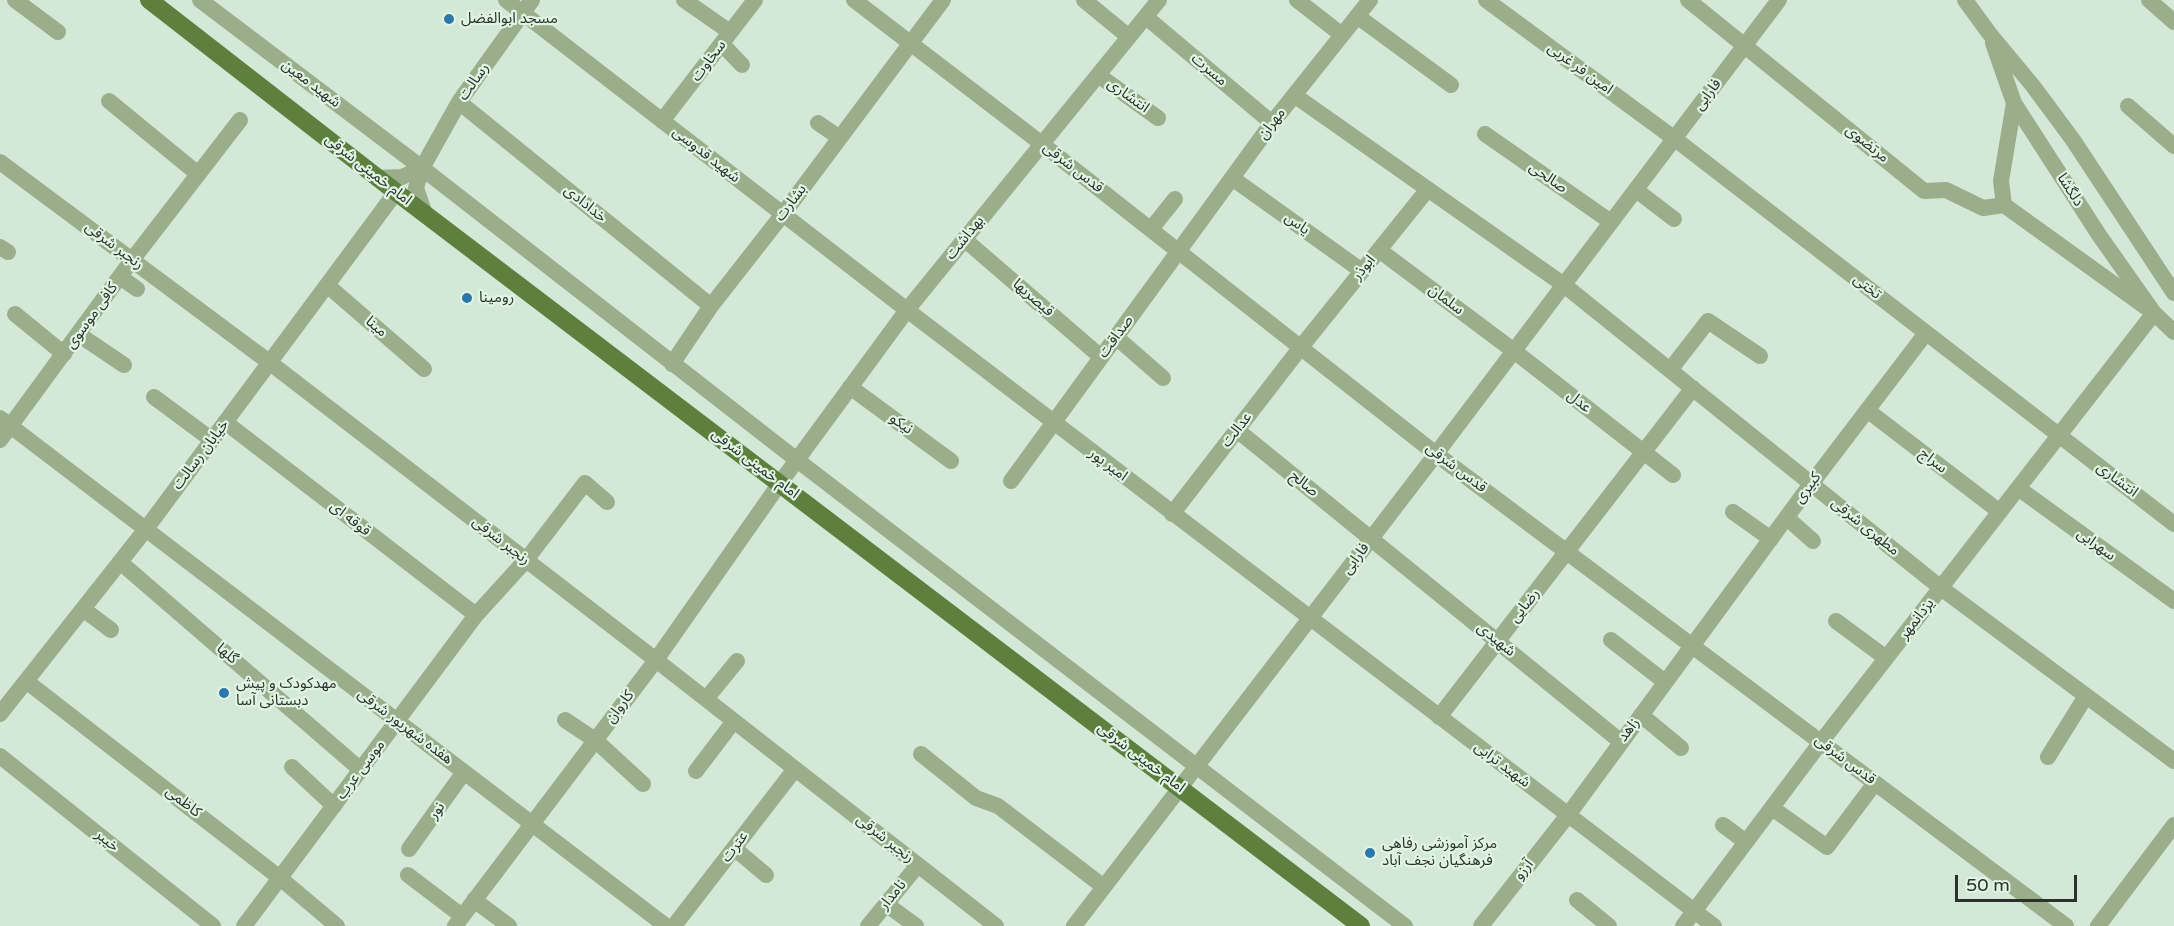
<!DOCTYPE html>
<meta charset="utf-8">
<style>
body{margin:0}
#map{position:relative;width:2174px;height:926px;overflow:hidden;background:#d4e8d7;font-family:"Varela Round",sans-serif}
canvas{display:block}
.scale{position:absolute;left:1955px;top:875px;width:122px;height:27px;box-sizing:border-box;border:3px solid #2a322b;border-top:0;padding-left:8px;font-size:18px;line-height:21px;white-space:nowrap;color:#2a322b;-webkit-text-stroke:4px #e1f5e4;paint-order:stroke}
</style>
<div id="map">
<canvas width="2174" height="926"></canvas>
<div class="scale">50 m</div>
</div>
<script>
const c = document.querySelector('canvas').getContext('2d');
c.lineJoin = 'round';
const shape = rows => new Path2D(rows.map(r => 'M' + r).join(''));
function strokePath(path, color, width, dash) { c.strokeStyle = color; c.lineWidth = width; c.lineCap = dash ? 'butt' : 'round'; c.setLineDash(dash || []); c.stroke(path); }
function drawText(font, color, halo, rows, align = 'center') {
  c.font = font + ' "Varela Round","Noto Sans Arabic",sans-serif'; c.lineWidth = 4.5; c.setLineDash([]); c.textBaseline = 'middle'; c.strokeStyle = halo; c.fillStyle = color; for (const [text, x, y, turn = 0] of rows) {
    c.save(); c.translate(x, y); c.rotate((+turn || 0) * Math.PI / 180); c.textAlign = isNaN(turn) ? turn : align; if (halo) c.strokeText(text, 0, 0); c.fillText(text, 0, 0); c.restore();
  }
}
const minor = shape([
 [15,0,58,32],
 [200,0,422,168,797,460,1405,926],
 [506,0,907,310,1714,926],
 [684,0,730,32],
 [854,0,1042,144,1436,454,2066,926],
 [1084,0,1129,37],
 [1297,0,1342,35],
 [1486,0,1675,139,2174,524],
 [1688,0,1924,191,1946,190,1983,208,2004,205],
 [1965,0,1989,33,2033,86,2073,140,2174,293],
 [2149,0,2174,22],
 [1357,16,1451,85],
 [1146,17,1272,123],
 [1993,43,2014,103,2099,235,2154,313,2174,332],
 [722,44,742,65],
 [1098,75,1158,118],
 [1294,95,1564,285,1941,588,2174,761],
 [109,101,198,174],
 [459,102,711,306],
 [2128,106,2174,146],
 [662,121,755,0],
 [818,123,840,138],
 [1485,134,1611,222],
 [0,162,269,362,656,660,996,926],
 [377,178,402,177,422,168],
 [1232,178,1362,271],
 [1636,190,1674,219],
 [425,214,416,188,422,168,459,102,532,0],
 [1151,229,1175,199],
 [964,239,1101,357],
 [0,247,8,252],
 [1379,250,1514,351,1673,475],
 [120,277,137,289],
 [327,285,424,369],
 [15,314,64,354],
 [78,334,124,365],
 [1116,337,1163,378],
 [672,364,711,306,783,214,943,0],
 [1670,370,1708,321,1760,356],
 [850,387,951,461],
 [154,397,212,440],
 [1867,410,2000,512],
 [0,418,666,926],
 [225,422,476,615],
 [1237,430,1620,741],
 [0,440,132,260,240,120],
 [1011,481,1272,123,1370,0],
 [2018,488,2174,601],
 [1733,512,1771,539],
 [1172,514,1301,347,1428,189],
 [1787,518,1813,541],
 [120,562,361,770],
 [83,609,111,630],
 [1836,621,1886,658],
 [1611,640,1665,682],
 [26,681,280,878,337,926],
 [706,699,737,661],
 [0,714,146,529,396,192],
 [1641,715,1681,748],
 [1439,717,1693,388],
 [565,720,595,740,643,784],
 [921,754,976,798,998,806,1104,887],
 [0,756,213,926],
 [2048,757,2086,696],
 [292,767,334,806],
 [696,771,734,721],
 [1772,808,1827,847,1875,783],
 [1723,825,1746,842],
 [734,848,766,875],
 [409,849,464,772],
 [408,875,462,916],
 [474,900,509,926],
 [1577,900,1609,926],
 [886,904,916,926],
 [244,926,476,615,526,560,585,483,607,502],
 [455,926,656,660,780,483,907,310,1159,0],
 [674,926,795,769],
 [868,926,918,865],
 [1074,926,1436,454,1779,0],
 [1481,926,1568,815,1811,484,1926,333],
 [1683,926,1821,742,2154,313,2004,205,2001,181,2014,103],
 [2098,926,2174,825]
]);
const major = shape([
 [149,0,396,192,1361,926]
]);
const markers = [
 [449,19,6,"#2c78ab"],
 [467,298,6,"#2c78ab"],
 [224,693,6,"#2c78ab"],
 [1370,853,6,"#2c78ab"]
];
const poiNames = [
 ["مسجد ابوالفضل",461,19],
 ["رومینا",479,298],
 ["مهدکودک و پیش",236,684],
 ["دبستانی آسا",236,701],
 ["مرکز آموزشی رفاهی",1382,844],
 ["فرهنگیان نجف آباد",1382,861]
];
const streetNames = [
 ["سخاوت",709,61,-53],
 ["امین فر غربی",1580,69,36],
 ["مسرت",1209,70,40],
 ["رسالت",474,82,-55],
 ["شهید معین",311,84,37],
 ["فارابی",1708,95,-53],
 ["انتشاری",1128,96,36],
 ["مهران",1272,124,-53],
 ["مرتضوی",1867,144,39],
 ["شهید قدوسی",706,155,38],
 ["قدس شرقی",1073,168,38],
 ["امام خمینی شرقی",368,170,38],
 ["صالحی",1548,178,35],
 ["دلگشا",2070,190,57],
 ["بشارت",791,203,-53],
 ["خدادادی",585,204,39],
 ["یاس",1297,224,35],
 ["بهداشت",965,238,-51],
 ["رنجبر شرقی",114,246,37],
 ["ابوذر",1364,268,-51],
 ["تختی",1867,287,38],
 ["قیصریها",1033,298,41],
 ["سلمان",1446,300,37],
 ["کافی موسوی",92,316,-54],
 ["مینا",376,327,41],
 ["صداقت",1116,337,-54],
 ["عدل",1579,402,38],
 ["نیکو",901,424,36],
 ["عدالت",1237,430,-52],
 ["خیابان رسالت",201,455,-53],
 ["سراج",1933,461,38],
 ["امام خمینی شرقی",755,464,37],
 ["امیر پور",1108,465,37],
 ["قدس شرقی",1456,468,37],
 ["انتشاری",2117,480,37],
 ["صالح",1304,484,39],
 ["کبیری",1808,488,-54],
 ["قوقه ای",350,519,38],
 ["مطهری شرقی",1865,527,39],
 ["رنجبر شرقی",501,541,38],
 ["سهرابی",2096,545,36],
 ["فارابی",1356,559,-53],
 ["رضایی",1525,606,-52],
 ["یزدانمهر",1917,619,-52],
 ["شهیدی",1496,640,39],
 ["گلها",227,654,41],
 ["کاروان",620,707,-53],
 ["هفده شهریور شرقی",405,727,37],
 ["زاهد",1629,730,-53],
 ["امام خمینی شرقی",1141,758,37],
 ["قدس شرقی",1845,760,37],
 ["شهید ترابی",1502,765,37],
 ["موسی عرب",361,770,-53],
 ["کاظمی",183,802,38],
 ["نور",437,811,-54],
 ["رنجبر شرقی",885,839,38],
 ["خیبر",107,841,39],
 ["عترت",735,847,-53],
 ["آرزو",1524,870,-52],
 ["نامدار",893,895,-51]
];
strokePath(minor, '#9aae8b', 16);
strokePath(major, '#5e803e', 18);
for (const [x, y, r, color] of markers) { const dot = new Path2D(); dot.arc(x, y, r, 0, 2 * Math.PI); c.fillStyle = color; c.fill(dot); strokePath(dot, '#e1f5e4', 2); }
drawText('15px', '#2a322b', '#e1f5e4', poiNames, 'left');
drawText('15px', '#2a322b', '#e1f5e4', streetNames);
</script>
